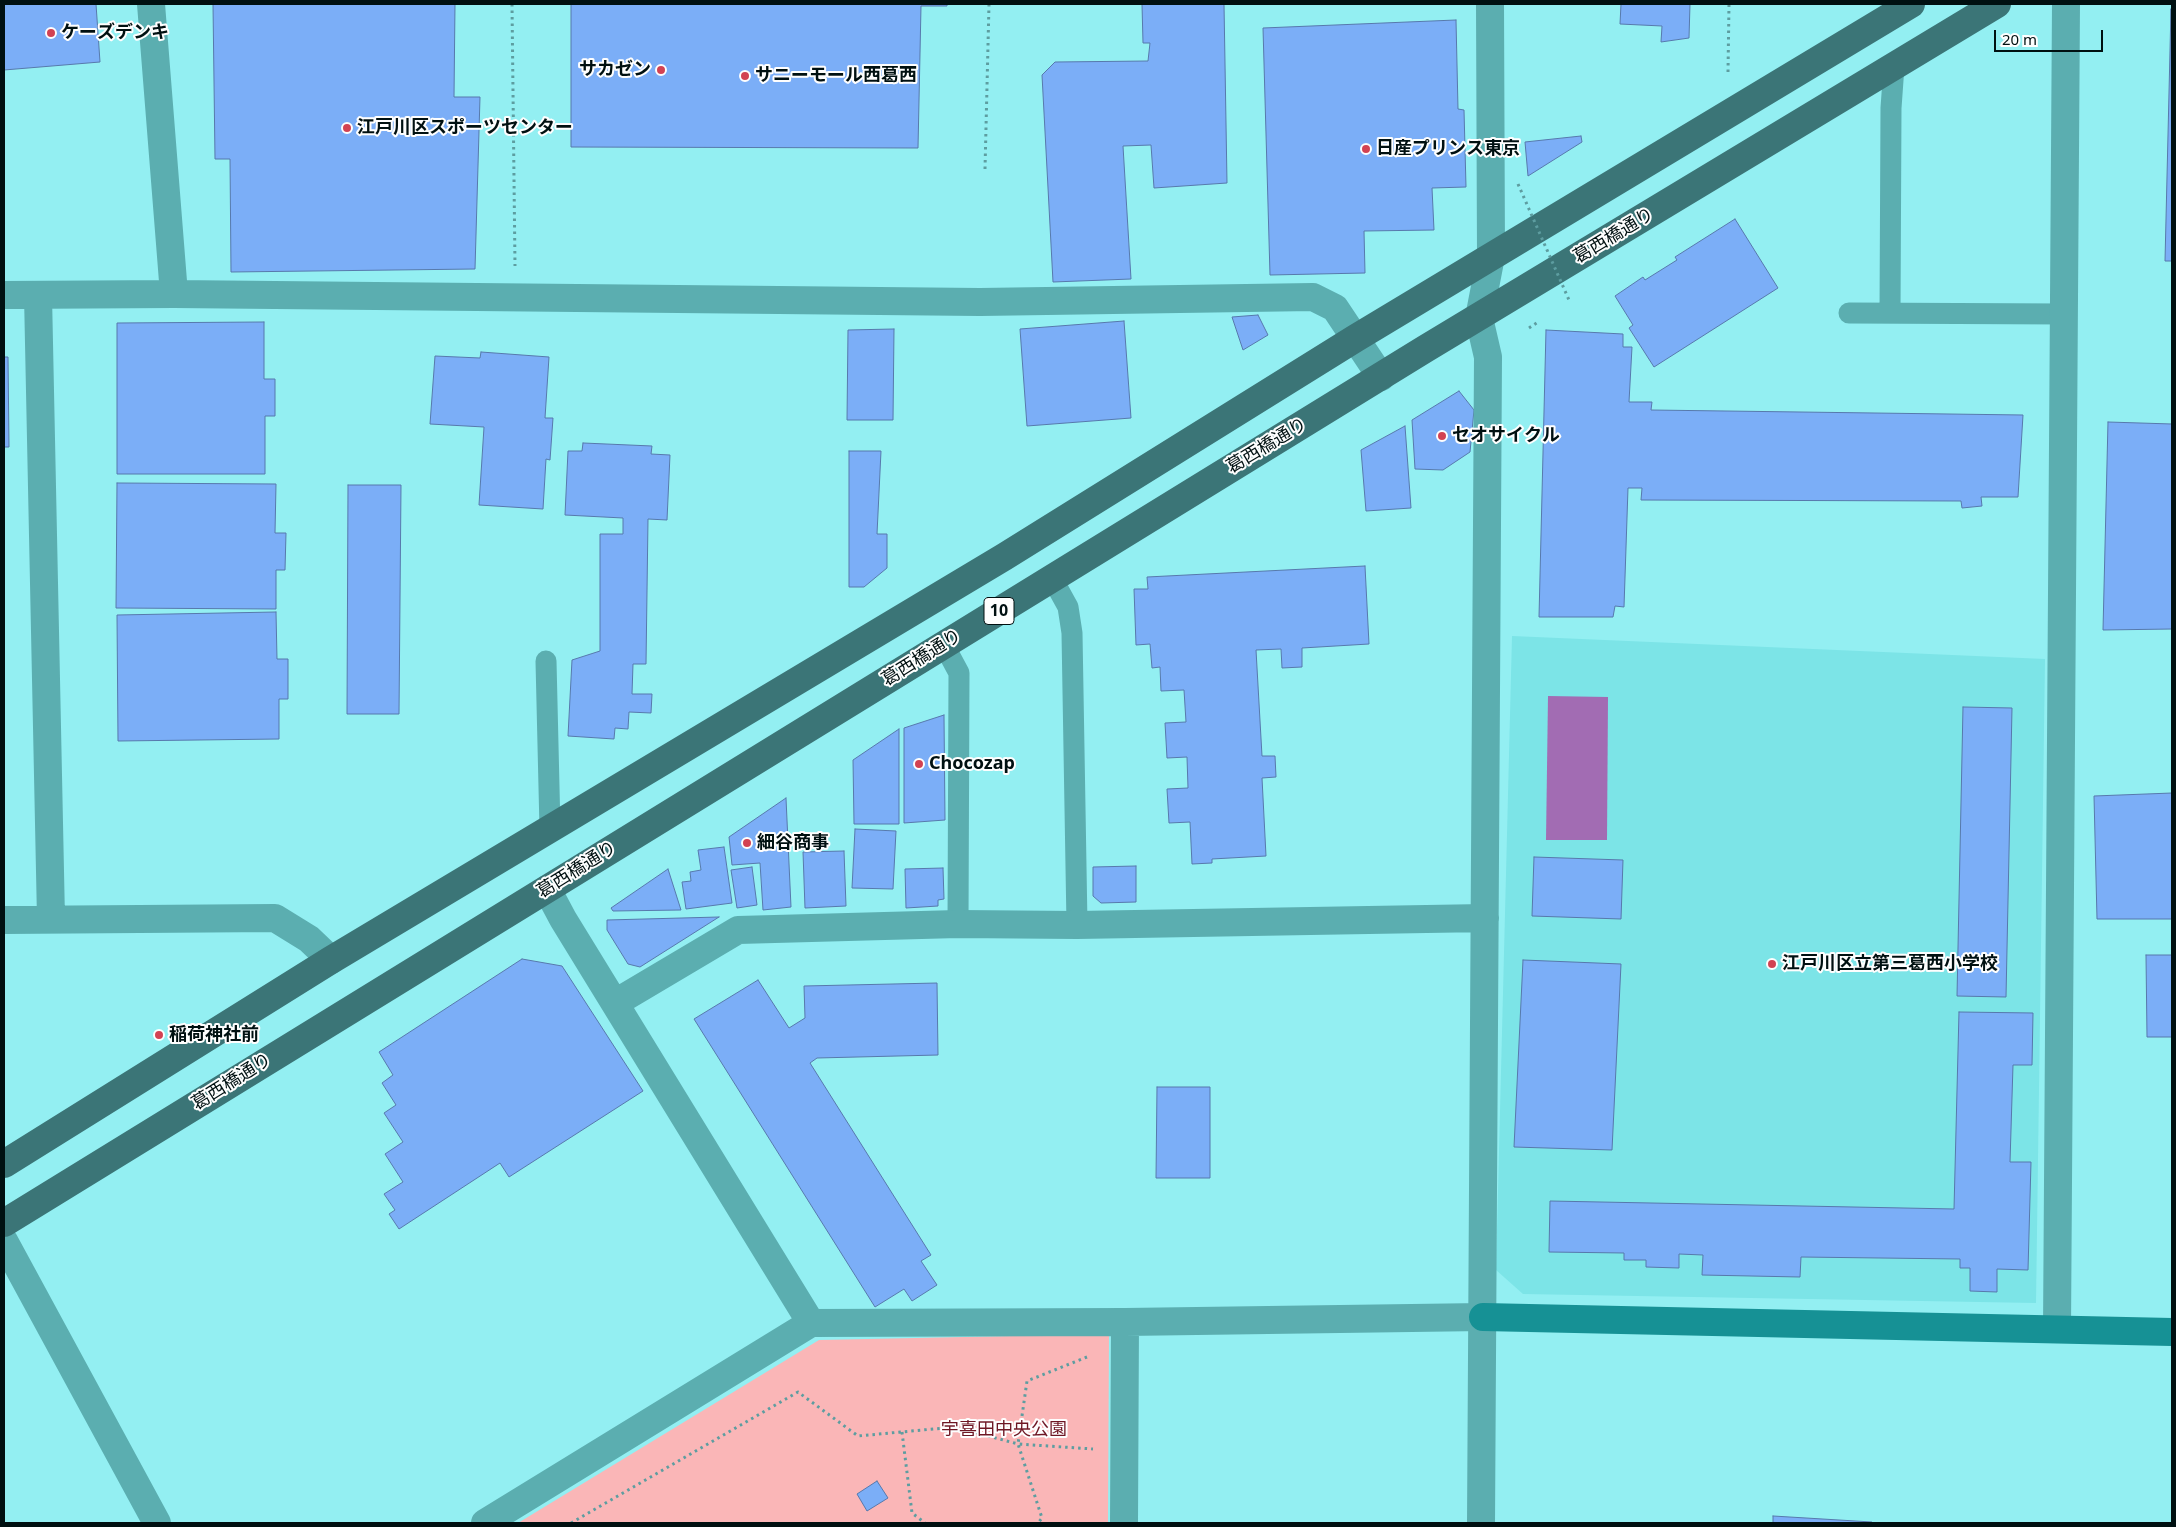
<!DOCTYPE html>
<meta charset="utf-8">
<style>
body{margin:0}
#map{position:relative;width:2176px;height:1527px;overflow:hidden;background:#93eff2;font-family:"Noto Sans",sans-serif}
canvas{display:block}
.frame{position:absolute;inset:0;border:5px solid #001011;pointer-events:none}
.scale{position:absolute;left:1994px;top:30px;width:109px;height:22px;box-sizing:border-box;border:2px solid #001011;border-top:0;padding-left:6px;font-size:15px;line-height:18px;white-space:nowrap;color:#001011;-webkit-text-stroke:4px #fefefe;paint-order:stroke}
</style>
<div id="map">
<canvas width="2176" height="1527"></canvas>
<div class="frame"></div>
<div class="scale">20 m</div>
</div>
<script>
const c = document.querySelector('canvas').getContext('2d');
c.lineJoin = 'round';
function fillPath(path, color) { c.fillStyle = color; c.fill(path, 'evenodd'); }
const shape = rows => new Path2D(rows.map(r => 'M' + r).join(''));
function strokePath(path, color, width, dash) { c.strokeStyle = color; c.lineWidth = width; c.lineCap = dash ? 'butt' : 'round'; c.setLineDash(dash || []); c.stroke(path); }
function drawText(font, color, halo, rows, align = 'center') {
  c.font = font + ' "Noto Sans","Noto Sans JP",sans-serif'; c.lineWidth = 4; c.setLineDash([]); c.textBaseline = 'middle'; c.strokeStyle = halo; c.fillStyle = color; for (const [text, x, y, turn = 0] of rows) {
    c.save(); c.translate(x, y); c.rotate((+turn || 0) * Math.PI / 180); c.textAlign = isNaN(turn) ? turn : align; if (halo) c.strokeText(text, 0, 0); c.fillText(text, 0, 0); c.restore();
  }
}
const built = shape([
 [1512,636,2045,659,2036,1303,1523,1294,1496,1270]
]);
const green = shape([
 [1109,1334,1108,1523,518,1523,819,1340]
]);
const water = shape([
 [1548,696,1608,697,1607,840,1546,840]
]);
const building = shape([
 [4,4,96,4,100,62,4,70,4,4],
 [213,4,455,4,454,97,480,97,475,269,231,272,230,159,215,159,213,4],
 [571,4,947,4,947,6,921,6,918,148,571,147,571,4],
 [1142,4,1224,4,1227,183,1154,188,1151,145,1123,146,1131,279,1053,282,1042,75,1055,62,1148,61,1150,43,1143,43,1142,4],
 [1621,4,1690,4,1689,38,1661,42,1662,26,1620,24,1621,4],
 [2171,9,2172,261,2165,261,2171,9],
 [1456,20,1458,109,1464,110,1466,187,1432,188,1434,230,1364,231,1365,273,1270,275,1263,28,1456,20],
 [1581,136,1582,142,1528,176,1525,142,1581,136],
 [1735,219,1778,288,1654,367,1629,328,1633,325,1615,296,1643,277,1645,280,1677,260,1675,257,1735,219],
 [1258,315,1268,335,1243,350,1232,317,1258,315],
 [1124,321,1131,418,1027,426,1020,329,1124,321],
 [264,322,264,379,275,379,275,416,265,416,265,474,117,474,117,323,264,322],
 [894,329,893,420,847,420,848,330,894,329],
 [1546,330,1623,334,1623,347,1632,347,1629,402,1652,402,1651,410,2023,415,2018,497,1981,497,1982,506,1962,508,1961,501,1641,500,1642,488,1628,488,1624,607,1615,606,1613,617,1539,617,1546,330],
 [481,352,549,357,545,418,553,418,550,460,546,459,543,509,479,505,484,427,430,424,435,356,480,358,481,352],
 [4,357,8,357,9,447,4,447,4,357],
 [1459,391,1474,410,1470,452,1443,470,1415,469,1412,420,1459,391],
 [2108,422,2172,424,2172,629,2103,630,2108,422],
 [1405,426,1411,508,1366,511,1361,450,1405,426],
 [583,443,652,446,651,454,670,455,667,520,648,519,646,664,633,664,632,694,652,694,651,713,629,712,628,729,615,728,614,739,568,736,572,660,600,651,600,534,623,534,623,518,565,515,568,451,582,451,583,443],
 [849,451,881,451,877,534,887,534,887,568,864,587,849,587,849,451],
 [117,483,276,484,275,533,286,533,285,570,276,570,276,609,116,608,117,483],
 [348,485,401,485,399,714,347,714,348,485],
 [1365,566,1369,644,1302,648,1302,667,1282,668,1281,649,1256,650,1262,756,1275,756,1276,777,1262,778,1266,856,1212,859,1212,863,1192,864,1190,822,1169,823,1167,789,1188,788,1187,757,1167,758,1165,723,1186,722,1184,690,1161,691,1160,667,1152,668,1150,644,1136,645,1134,589,1148,589,1147,577,1365,566],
 [276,612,277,659,288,659,288,699,279,699,279,739,118,741,117,615,276,612],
 [1963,707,2012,708,2006,997,1957,996,1963,707],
 [944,715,945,820,904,823,904,728,944,715],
 [899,729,899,824,854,824,853,760,899,729],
 [2172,793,2172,919,2097,919,2094,796,2172,793],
 [786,798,791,907,763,910,760,863,732,865,729,837,786,798],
 [855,829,896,831,893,889,852,888,855,829],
 [724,847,732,903,686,909,682,882,691,881,690,872,701,870,698,850,724,847],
 [844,851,846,906,805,908,803,852,844,851],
 [1534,857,1623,860,1621,919,1532,916,1534,857],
 [1136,866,1136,902,1101,903,1093,896,1093,867,1136,866],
 [752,867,757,905,737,908,731,870,752,867],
 [943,868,944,899,938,900,938,906,906,908,905,869,943,868],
 [668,869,681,910,613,911,611,908,668,869],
 [719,917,640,967,628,964,607,930,607,920,719,917],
 [2146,955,2172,955,2172,1037,2147,1037,2146,955],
 [522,959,562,966,643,1091,509,1177,500,1163,399,1229,389,1214,395,1210,384,1194,403,1182,385,1154,403,1142,384,1113,396,1105,382,1083,393,1075,379,1052,522,959],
 [1523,960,1621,964,1612,1150,1514,1147,1523,960],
 [758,980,789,1028,805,1018,804,986,937,983,938,1055,817,1058,810,1063,931,1255,921,1261,937,1285,912,1301,904,1289,875,1307,694,1019,758,980],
 [1959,1012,2033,1013,2032,1065,2013,1065,2010,1162,2031,1162,2028,1270,1997,1269,1997,1292,1970,1291,1970,1268,1960,1268,1960,1259,1801,1257,1800,1277,1702,1275,1703,1255,1679,1254,1679,1268,1646,1267,1646,1260,1624,1260,1624,1253,1549,1252,1550,1201,1954,1209,1959,1012],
 [1157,1087,1210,1087,1210,1178,1156,1178,1157,1087],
 [877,1481,888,1498,867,1511,857,1494,877,1481],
 [1773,1516,1872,1522,1872,1523,1773,1523,1773,1516]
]);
const path = shape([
 [512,4,515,266],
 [1728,72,1729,4],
 [985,169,989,4],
 [1529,328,1538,322],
 [1087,1357,1027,1381,1018,1444,1093,1449],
 [902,1432,912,1513,925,1523],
 [571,1523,798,1392,858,1436,955,1427,1018,1444,1042,1518,1038,1523]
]);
const lane = shape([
 [1849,313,2065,314],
 [1890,313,1891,108,1894,66],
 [1052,578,1068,607,1072,633,1077,925],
 [944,645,959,673,958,924],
 [546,661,550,829]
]);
const street = shape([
 [151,4,174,294],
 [4,295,174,294,980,302,1313,297,1335,308,1381,377],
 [38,295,51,919],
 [547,889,563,919,811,1323],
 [4,920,275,918,309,939,331,960],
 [615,1003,738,930,958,924,1077,925,1485,918],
 [4,1241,157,1523],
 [2057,1329,2066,4],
 [485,1523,811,1323,1125,1322,1483,1317],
 [1124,1523,1125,1322],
 [1481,1523,1488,357,1479,318,1491,256,1490,4]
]);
const secondary = shape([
 [1483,1317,2172,1332]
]);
const primary = shape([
 [4,1164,331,960,1004,557,1356,338,1911,4],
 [4,1223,1425,349,1997,4]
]);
const pathBridge = shape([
 [1518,184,1569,300]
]);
const markers = [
 [51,33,5,"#d24253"],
 [661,70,5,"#d24253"],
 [745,76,5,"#d24253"],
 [347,128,5,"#d24253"],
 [1366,149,5,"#d24253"],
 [1442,436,5,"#d24253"],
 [919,764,5,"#d24253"],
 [747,843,5,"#d24253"],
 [1772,964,5,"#d24253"],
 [159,1035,5,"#d24253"]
];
const shields = [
 [999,611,30]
];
const shieldNames = [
 ["10",999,611]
];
const poiNames = [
 ["ケーズデンキ",61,33],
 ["サカゼン",651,70,"right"],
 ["サニーモール西葛西",755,76],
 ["江戸川区スポーツセンター",357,128],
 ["日産プリンス東京",1376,149],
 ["セオサイクル",1452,436],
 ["Chocozap",929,764],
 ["細谷商事",757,843],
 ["江戸川区立第三葛西小学校",1782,964],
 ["稲荷神社前",169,1035]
];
const streetNames = [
 ["葛西橋通り",1614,236,-31],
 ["葛西橋通り",1267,446,-31],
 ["葛西橋通り",922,658,-32],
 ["葛西橋通り",577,870,-32],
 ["葛西橋通り",232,1082,-32]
];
const parkNames = [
 ["宇喜田中央公園",1004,1430]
];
fillPath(built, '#7ce4e7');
fillPath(green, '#fab6b7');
fillPath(water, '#a26cb3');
fillPath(building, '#7baef7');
strokePath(building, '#5779ac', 1);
strokePath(path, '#5d9da0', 3, [2.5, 4]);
strokePath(lane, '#5baeb0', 21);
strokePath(street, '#5baeb0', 28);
strokePath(secondary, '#169195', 28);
strokePath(primary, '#3b7577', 28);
strokePath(pathBridge, '#5d9da0', 3, [2.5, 4]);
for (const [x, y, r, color] of markers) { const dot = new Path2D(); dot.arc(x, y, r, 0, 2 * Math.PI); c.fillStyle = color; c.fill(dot); strokePath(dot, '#fefefe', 2); }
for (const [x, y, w] of shields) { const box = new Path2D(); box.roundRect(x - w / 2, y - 13.5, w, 27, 4); c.fillStyle = '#fefefe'; c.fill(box); strokePath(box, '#001011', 1); }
drawText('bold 16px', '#001011', null, shieldNames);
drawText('bold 18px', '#001011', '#fefefe', poiNames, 'left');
drawText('18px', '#001011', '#fefefe', streetNames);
drawText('18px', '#6e1724', '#fefefe', parkNames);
</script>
